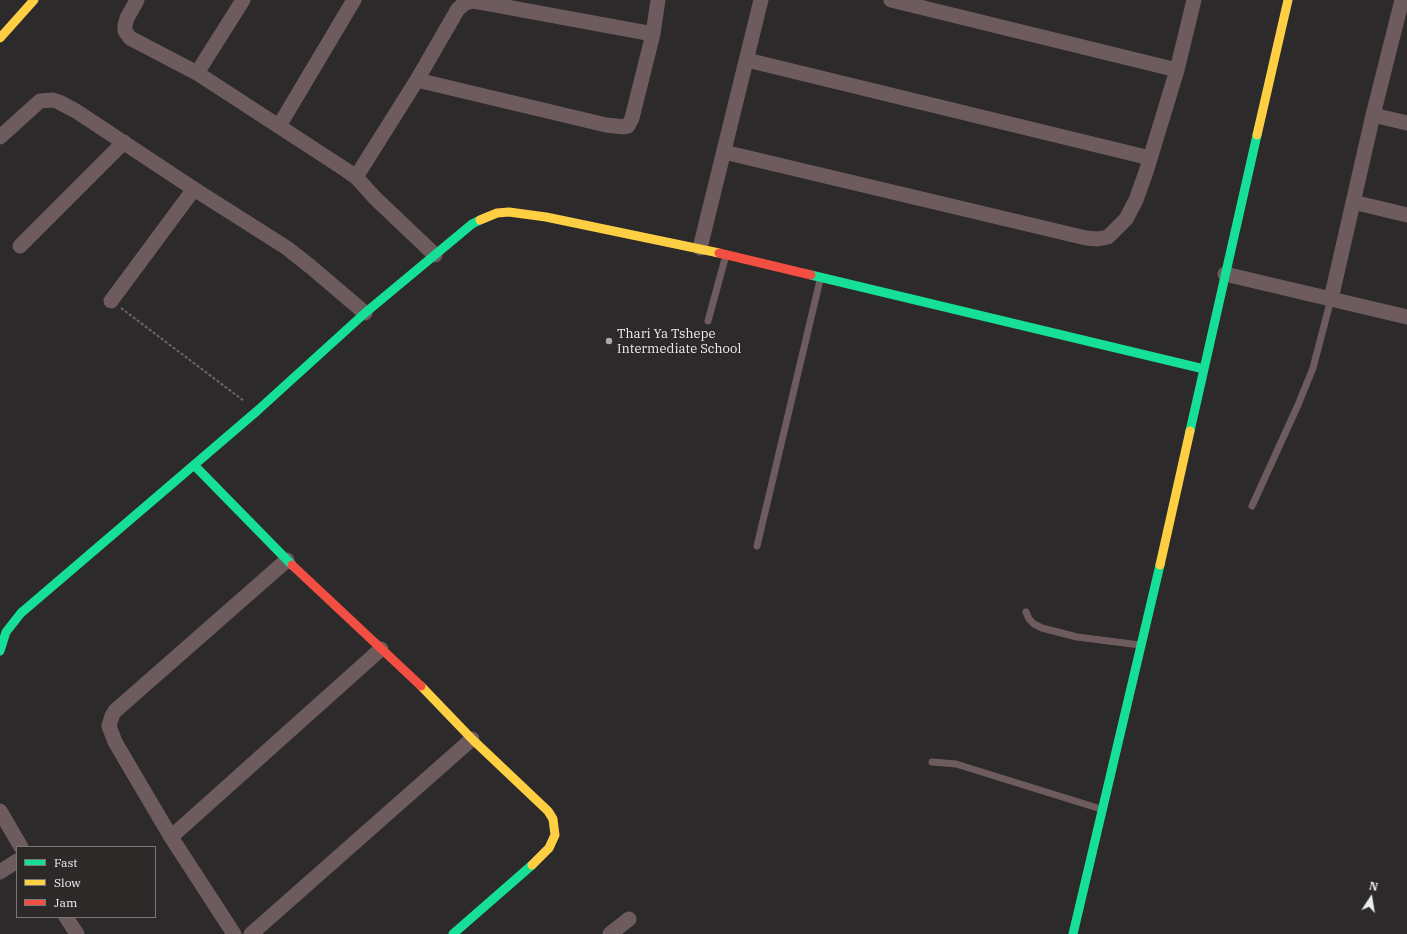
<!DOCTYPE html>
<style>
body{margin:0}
#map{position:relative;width:1407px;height:934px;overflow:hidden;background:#2c2a2a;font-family:"IBM Plex Serif",serif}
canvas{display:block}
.legend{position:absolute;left:16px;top:846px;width:140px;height:72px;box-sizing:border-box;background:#2d2929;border:1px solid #7b7777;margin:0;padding:5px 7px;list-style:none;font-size:12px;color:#efeded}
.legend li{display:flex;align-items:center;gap:8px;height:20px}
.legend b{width:20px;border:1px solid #7b7777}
.north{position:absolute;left:1351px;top:878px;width:40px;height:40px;-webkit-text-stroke:3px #2d2929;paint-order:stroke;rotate:12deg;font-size:11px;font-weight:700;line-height:16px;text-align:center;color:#efeded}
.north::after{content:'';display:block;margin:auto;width:14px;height:18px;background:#efeded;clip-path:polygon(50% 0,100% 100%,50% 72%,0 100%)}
</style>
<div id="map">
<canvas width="1407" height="934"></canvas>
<ul class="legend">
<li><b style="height:5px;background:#16e098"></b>Fast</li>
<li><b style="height:5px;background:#ffcf43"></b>Slow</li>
<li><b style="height:5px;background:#f24e42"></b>Jam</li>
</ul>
<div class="north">N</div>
</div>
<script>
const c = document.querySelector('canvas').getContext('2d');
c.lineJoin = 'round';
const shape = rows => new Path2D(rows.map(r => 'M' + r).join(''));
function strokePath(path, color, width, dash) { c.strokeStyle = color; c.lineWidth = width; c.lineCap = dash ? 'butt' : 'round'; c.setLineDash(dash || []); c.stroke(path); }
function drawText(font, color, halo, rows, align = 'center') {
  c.font = font + ' "IBM Plex Serif",serif'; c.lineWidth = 3.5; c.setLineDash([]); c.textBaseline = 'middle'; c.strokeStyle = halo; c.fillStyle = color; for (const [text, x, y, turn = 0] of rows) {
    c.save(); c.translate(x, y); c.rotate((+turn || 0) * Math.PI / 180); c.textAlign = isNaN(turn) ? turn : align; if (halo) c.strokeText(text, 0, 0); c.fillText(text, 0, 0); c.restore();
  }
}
const path = shape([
 [121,308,244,401]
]);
const lane = shape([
 [708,321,726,255],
 [1252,506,1298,405,1313,368,1331,299],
 [757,546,820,280],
 [1026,612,1029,619,1034,624,1042,628,1077,637,1140,645],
 [932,762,956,764,1101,809]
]);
const street = shape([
 [137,0,127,18,125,25,125,31,130,38,197,73,346,170,356,177,375,198,435,255],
 [891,0,1177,70],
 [747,60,1150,158],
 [197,73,243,0],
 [417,80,606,125,624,127,628,126,632,118,653,34,658,0],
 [1373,115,1407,123],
 [279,126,354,0],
 [0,137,40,101,53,100,59,102,76,111,194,189,287,248,311,267,365,313],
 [724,152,1086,238,1098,239,1108,237,1126,219,1136,200,1146,172,1177,70,1194,0],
 [356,177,417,80,451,21,458,9,465,3,473,1,485,3,653,34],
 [1353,202,1407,215],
 [20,246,124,142],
 [700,248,761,0],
 [1225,274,1407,317],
 [1331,299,1373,115,1402,0],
 [111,301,194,189],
 [0,811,21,847],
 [171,837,381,649],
 [0,872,17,861],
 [66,917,77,934],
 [234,934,171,837,115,742,109,726,112,716,115,711,287,560],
 [251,934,472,739],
 [610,934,629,919]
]);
const fast = shape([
 [811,275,1204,369],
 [1190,431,1257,135],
 [194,465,257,411,365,313,472,224,480,220],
 [0,651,6,632,21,613,194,465,292,565],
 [453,934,532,865],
 [1073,934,1160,565]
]);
const slow = shape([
 [0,38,34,0],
 [1257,135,1288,0],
 [480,220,497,213,509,212,546,217,719,253],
 [1160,565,1190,431],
 [421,686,472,739,548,811,553,819,555,835,549,848,532,865]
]);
const jam = shape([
 [719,253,811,275],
 [292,565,421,686]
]);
const markers = [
 [609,341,4,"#aba9a9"]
];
const poiNames = [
 ["Thari Ya Tshepe",617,334],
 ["Intermediate School",617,349]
];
strokePath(path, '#716666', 2, [3, 2]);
strokePath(lane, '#6e5b5e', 7);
strokePath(street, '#6e5b5e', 15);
strokePath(fast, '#16e098', 9);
strokePath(slow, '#ffcf43', 9);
strokePath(jam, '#f24e42', 9);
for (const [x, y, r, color] of markers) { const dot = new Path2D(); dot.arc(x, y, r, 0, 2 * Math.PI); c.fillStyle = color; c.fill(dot); strokePath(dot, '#2d2929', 1.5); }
drawText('13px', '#efeded', '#2d2929', poiNames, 'left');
</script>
